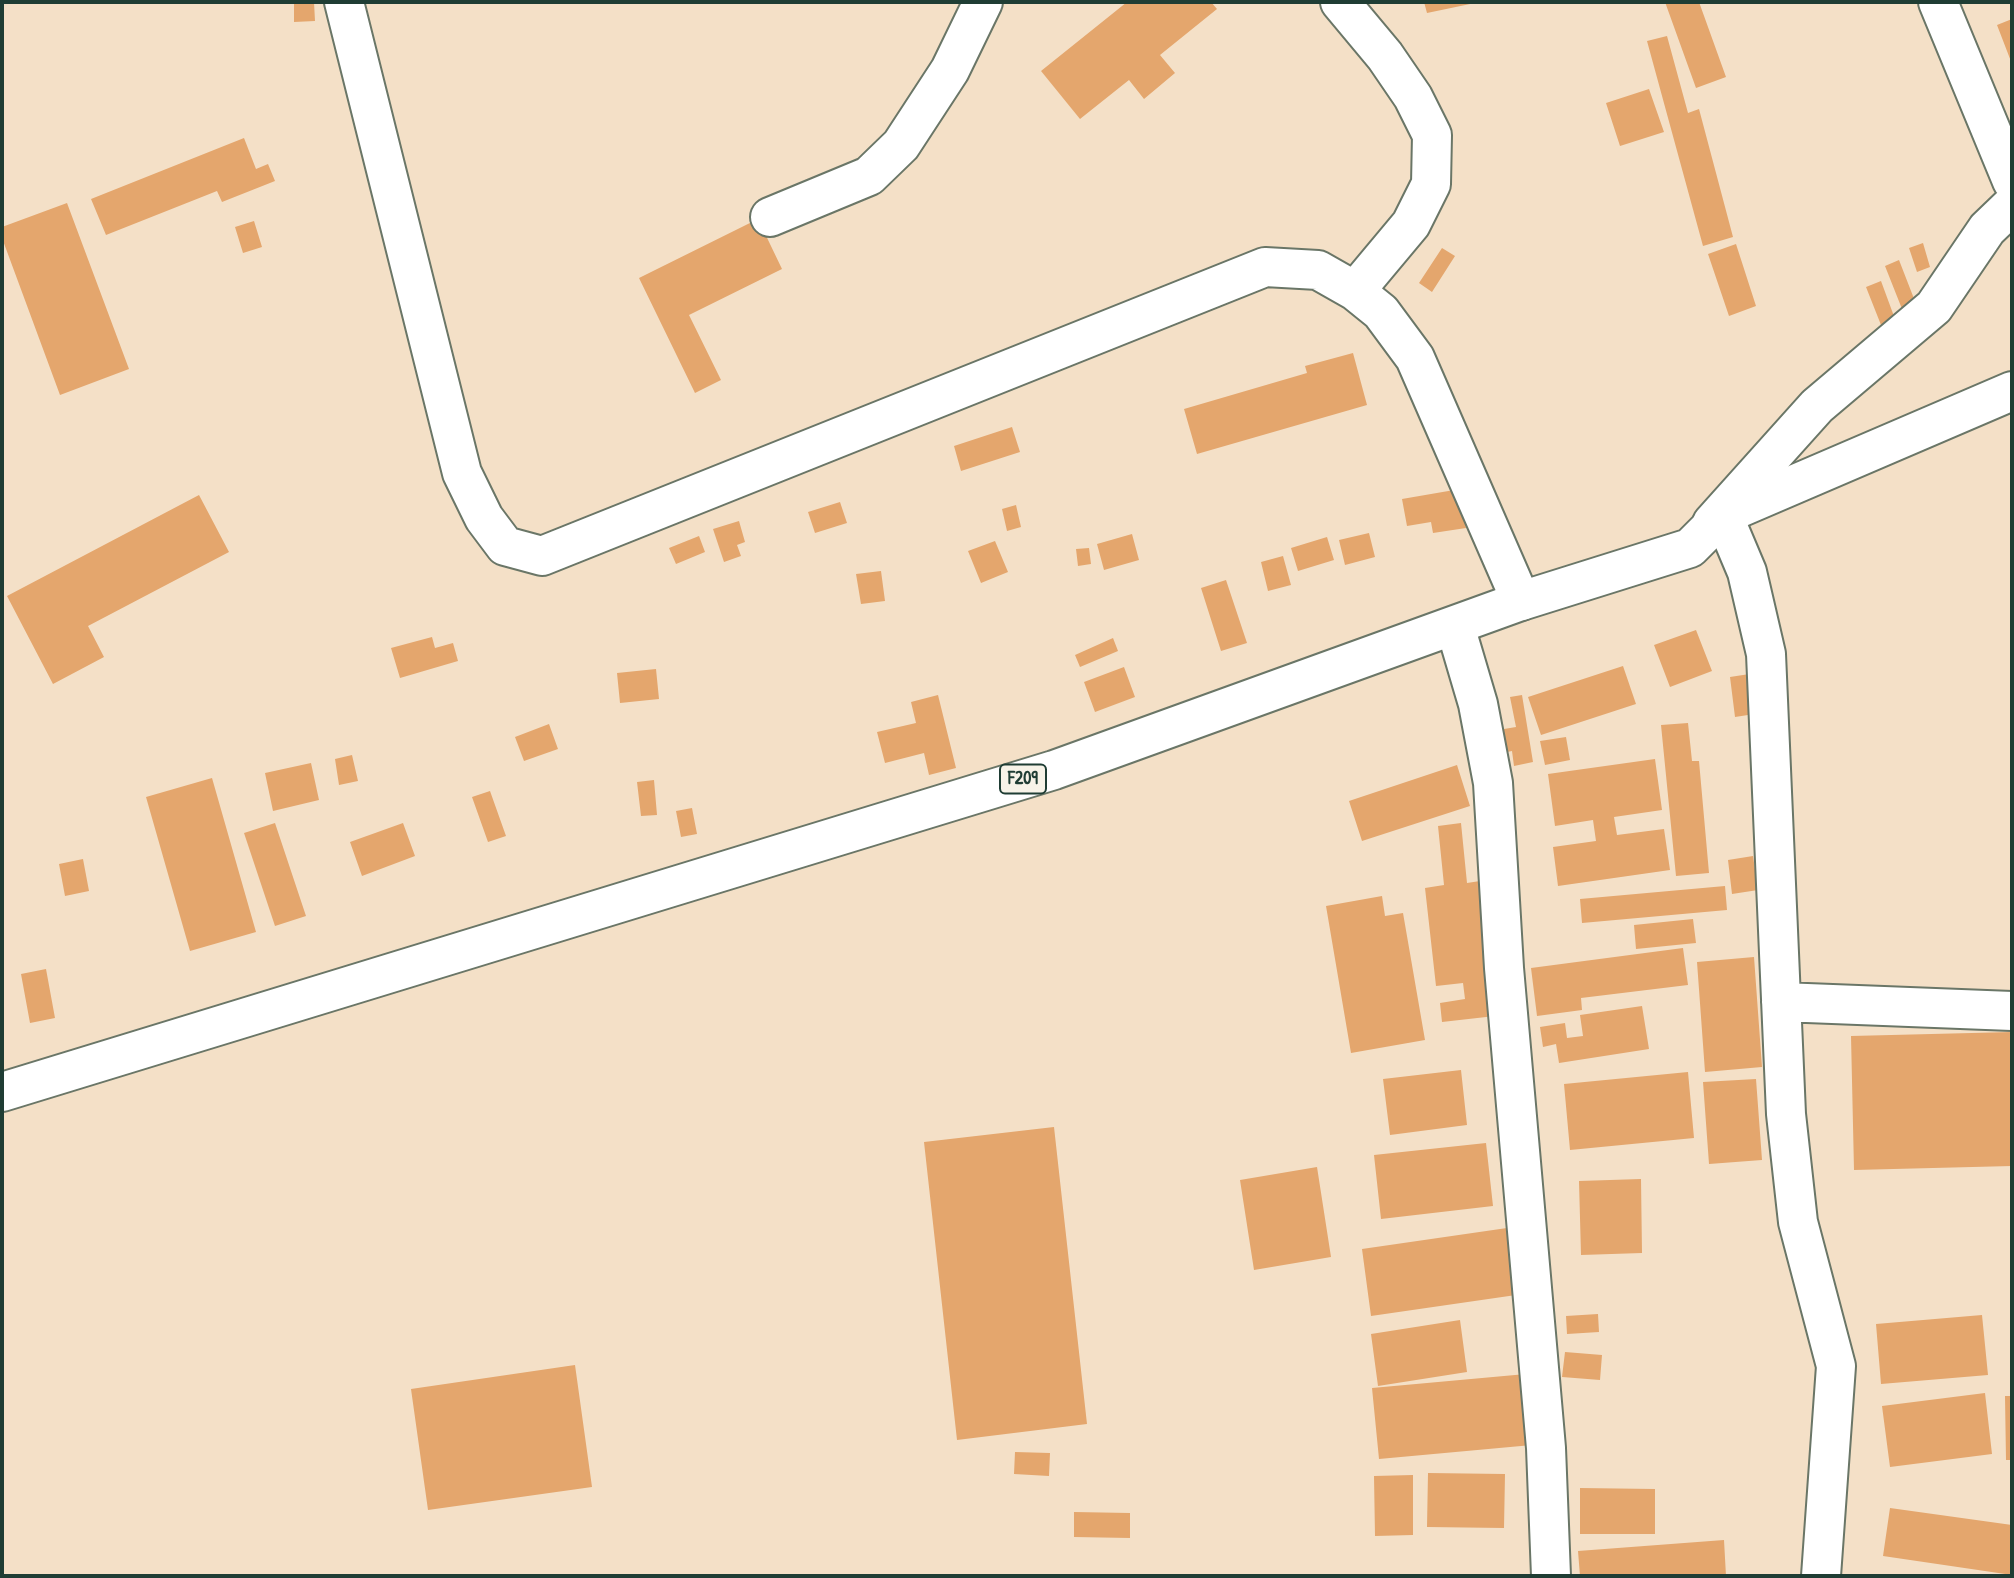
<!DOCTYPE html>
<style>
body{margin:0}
#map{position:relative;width:2014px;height:1578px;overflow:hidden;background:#f4e0c7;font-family:"Patrick Hand",sans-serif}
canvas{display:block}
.frame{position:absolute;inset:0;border:4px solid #1f3d34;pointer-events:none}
</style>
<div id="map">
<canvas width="2014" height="1578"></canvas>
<div class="frame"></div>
</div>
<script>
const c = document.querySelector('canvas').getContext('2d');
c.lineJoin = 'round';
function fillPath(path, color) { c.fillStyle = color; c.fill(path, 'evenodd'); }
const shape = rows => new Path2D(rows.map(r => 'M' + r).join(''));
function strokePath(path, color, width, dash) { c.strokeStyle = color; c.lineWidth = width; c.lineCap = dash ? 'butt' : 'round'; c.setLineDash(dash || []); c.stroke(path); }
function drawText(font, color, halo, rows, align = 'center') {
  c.font = font + ' "Patrick Hand",sans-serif'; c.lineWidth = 5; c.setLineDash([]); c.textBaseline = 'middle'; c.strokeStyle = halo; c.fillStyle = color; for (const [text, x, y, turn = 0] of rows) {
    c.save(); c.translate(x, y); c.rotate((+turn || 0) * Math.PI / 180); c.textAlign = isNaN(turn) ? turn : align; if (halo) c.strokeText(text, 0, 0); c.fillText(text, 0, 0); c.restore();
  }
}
const building = shape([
 [294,2,314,2,315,21,294,22],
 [1127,2,1211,2,1217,9,1160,55,1175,73,1144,99,1129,80,1080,119,1041,71],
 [1424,2,1475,2,1475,3,1427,13],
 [1665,2,1699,2,1726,77,1696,88],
 [2012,19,2012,64,1997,25],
 [1667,36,1688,113,1699,109,1733,237,1703,246,1647,41],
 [1649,89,1664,132,1620,146,1606,103],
 [244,138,256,169,268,164,275,181,222,202,217,191,106,235,91,199],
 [67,203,129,369,60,395,2,238,2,227],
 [758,219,782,269,689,315,721,380,695,393,639,278],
 [254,221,262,247,243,253,235,227],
 [1923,243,1930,267,1917,272,1909,248],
 [1736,244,1756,306,1729,316,1708,254],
 [1442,248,1455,256,1432,292,1419,283],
 [1899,260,1918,309,1904,314,1885,266],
 [1881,281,1895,319,1881,325,1866,287],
 [1353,353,1367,405,1197,454,1184,409,1307,373,1305,366],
 [1012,427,1020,452,961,471,954,446],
 [1460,489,1466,528,1433,533,1431,522,1407,526,1402,499],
 [199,495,229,552,88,626,104,657,53,684,7,596],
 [840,502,847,523,815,533,808,512],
 [1016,505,1021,527,1007,531,1002,509],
 [739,521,745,542,737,545,741,556,724,562,713,529],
 [1369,533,1375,557,1345,565,1339,540],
 [1132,534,1139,560,1104,570,1097,544],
 [699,536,705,552,676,564,669,548],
 [1327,537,1334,560,1298,571,1291,548],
 [995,541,1008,572,981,583,968,551],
 [1089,548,1091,564,1078,566,1076,549],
 [1283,556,1291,585,1268,591,1261,562],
 [881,571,885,601,861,604,856,574],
 [1226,580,1247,643,1221,651,1201,588],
 [1696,630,1712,671,1670,687,1654,645],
 [432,637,435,648,453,643,458,661,400,678,391,648],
 [1113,638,1118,651,1080,667,1075,655],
 [1623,666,1636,704,1541,735,1528,697],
 [1124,667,1135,697,1095,712,1084,682],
 [656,669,659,699,620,703,617,673],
 [1756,673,1761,713,1735,717,1730,677],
 [938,695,956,768,929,775,924,753,885,763,877,732,916,723,911,702],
 [1522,695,1533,762,1514,766,1512,751,1502,753,1498,730,1516,727,1510,697],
 [1688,723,1692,761,1699,761,1709,873,1676,876,1661,725],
 [549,724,558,749,524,761,515,737],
 [1566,737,1570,760,1545,765,1540,741],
 [352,755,358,781,339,785,335,759],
 [1655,759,1662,810,1614,817,1617,835,1664,829,1670,870,1558,886,1553,847,1596,841,1593,820,1555,826,1548,774],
 [311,763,319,800,273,811,265,773],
 [1457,765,1470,806,1362,841,1349,801],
 [212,778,256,932,190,951,146,797],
 [654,780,657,815,641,816,637,782],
 [490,791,506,836,488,842,472,797],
 [692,808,697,834,681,837,676,811],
 [275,823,306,916,275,926,244,833],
 [403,823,415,856,362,876,350,842],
 [1461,823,1467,883,1480,881,1495,1016,1442,1022,1440,1003,1465,999,1463,983,1436,986,1425,888,1444,885,1438,826],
 [1753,856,1758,890,1732,894,1728,860],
 [83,859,89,891,65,896,59,864],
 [1725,886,1727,910,1582,923,1580,899],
 [1382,896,1385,916,1403,913,1425,1040,1351,1053,1326,906],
 [1693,919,1696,943,1636,949,1634,925],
 [1683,948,1688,985,1581,998,1582,1010,1537,1016,1531,968],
 [1754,957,1762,1067,1705,1072,1697,962],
 [46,969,55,1018,30,1023,21,974],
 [1642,1006,1649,1049,1559,1063,1556,1044,1543,1047,1540,1027,1565,1023,1567,1038,1583,1036,1580,1015],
 [2012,1032,2012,1166,1854,1170,1851,1036],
 [1461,1070,1467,1125,1390,1135,1383,1079],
 [1688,1072,1694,1138,1570,1150,1564,1084],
 [1756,1079,1762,1160,1709,1164,1703,1082],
 [1054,1127,1087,1424,957,1440,924,1142],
 [1486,1143,1493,1206,1381,1219,1374,1155],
 [1317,1167,1331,1257,1254,1270,1240,1180],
 [1641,1179,1642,1253,1581,1255,1579,1181],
 [1507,1228,1516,1295,1371,1316,1362,1249],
 [1598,1314,1599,1332,1567,1334,1566,1316],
 [1982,1315,1988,1375,1881,1384,1876,1324],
 [1460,1320,1467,1372,1378,1386,1371,1334],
 [1565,1352,1602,1355,1600,1380,1562,1377],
 [575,1365,592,1487,428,1510,411,1389],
 [1526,1374,1532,1445,1379,1459,1372,1388],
 [1985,1393,1992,1454,1890,1467,1882,1406],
 [2005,1396,2012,1396,2012,1460,2006,1460],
 [1015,1452,1050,1453,1049,1476,1014,1474],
 [1428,1473,1505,1474,1504,1528,1427,1527],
 [1413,1475,1413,1535,1375,1536,1374,1476],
 [1580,1488,1655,1489,1655,1534,1580,1534],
 [1890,1508,2012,1525,2012,1575,1883,1556],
 [1074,1512,1130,1513,1130,1538,1074,1537],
 [1724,1540,1726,1576,1580,1576,1578,1551]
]);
const minor = shape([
 [344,2,462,473,484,518,505,546,542,556,1265,267,1318,270,1355,291,1381,312,1415,358,1521,601],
 [1340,2,1385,56,1413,97,1432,135,1431,184,1411,224,1355,291],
 [1938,2,2012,181],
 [770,217,869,176,901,145,950,70,983,2],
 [1723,515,1747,572,1766,654,1786,1114,1798,1222,1836,1366,1821,1576],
 [1712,523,1817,406,1934,307,1987,229,2012,205],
 [1455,626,1478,704,1493,783,1504,968,1546,1448,1551,1576],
 [1781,1002,2012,1011]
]);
const major = shape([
 [2,1092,1054,770,1521,601,1690,548,1723,515,2012,391]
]);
const shields = [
 [1023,779,46]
];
const shieldNames = [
 ["F209",1023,779]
];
fillPath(building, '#e4a66d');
strokePath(minor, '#6a7667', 42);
strokePath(major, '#6a7667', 42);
strokePath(minor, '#fff', 38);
strokePath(major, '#fff', 38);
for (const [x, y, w] of shields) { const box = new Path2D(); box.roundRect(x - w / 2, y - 14.5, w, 29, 5); c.fillStyle = '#f7f3e8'; c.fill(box); strokePath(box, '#1f3d34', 2); }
drawText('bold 18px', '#1f3d34', null, shieldNames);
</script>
